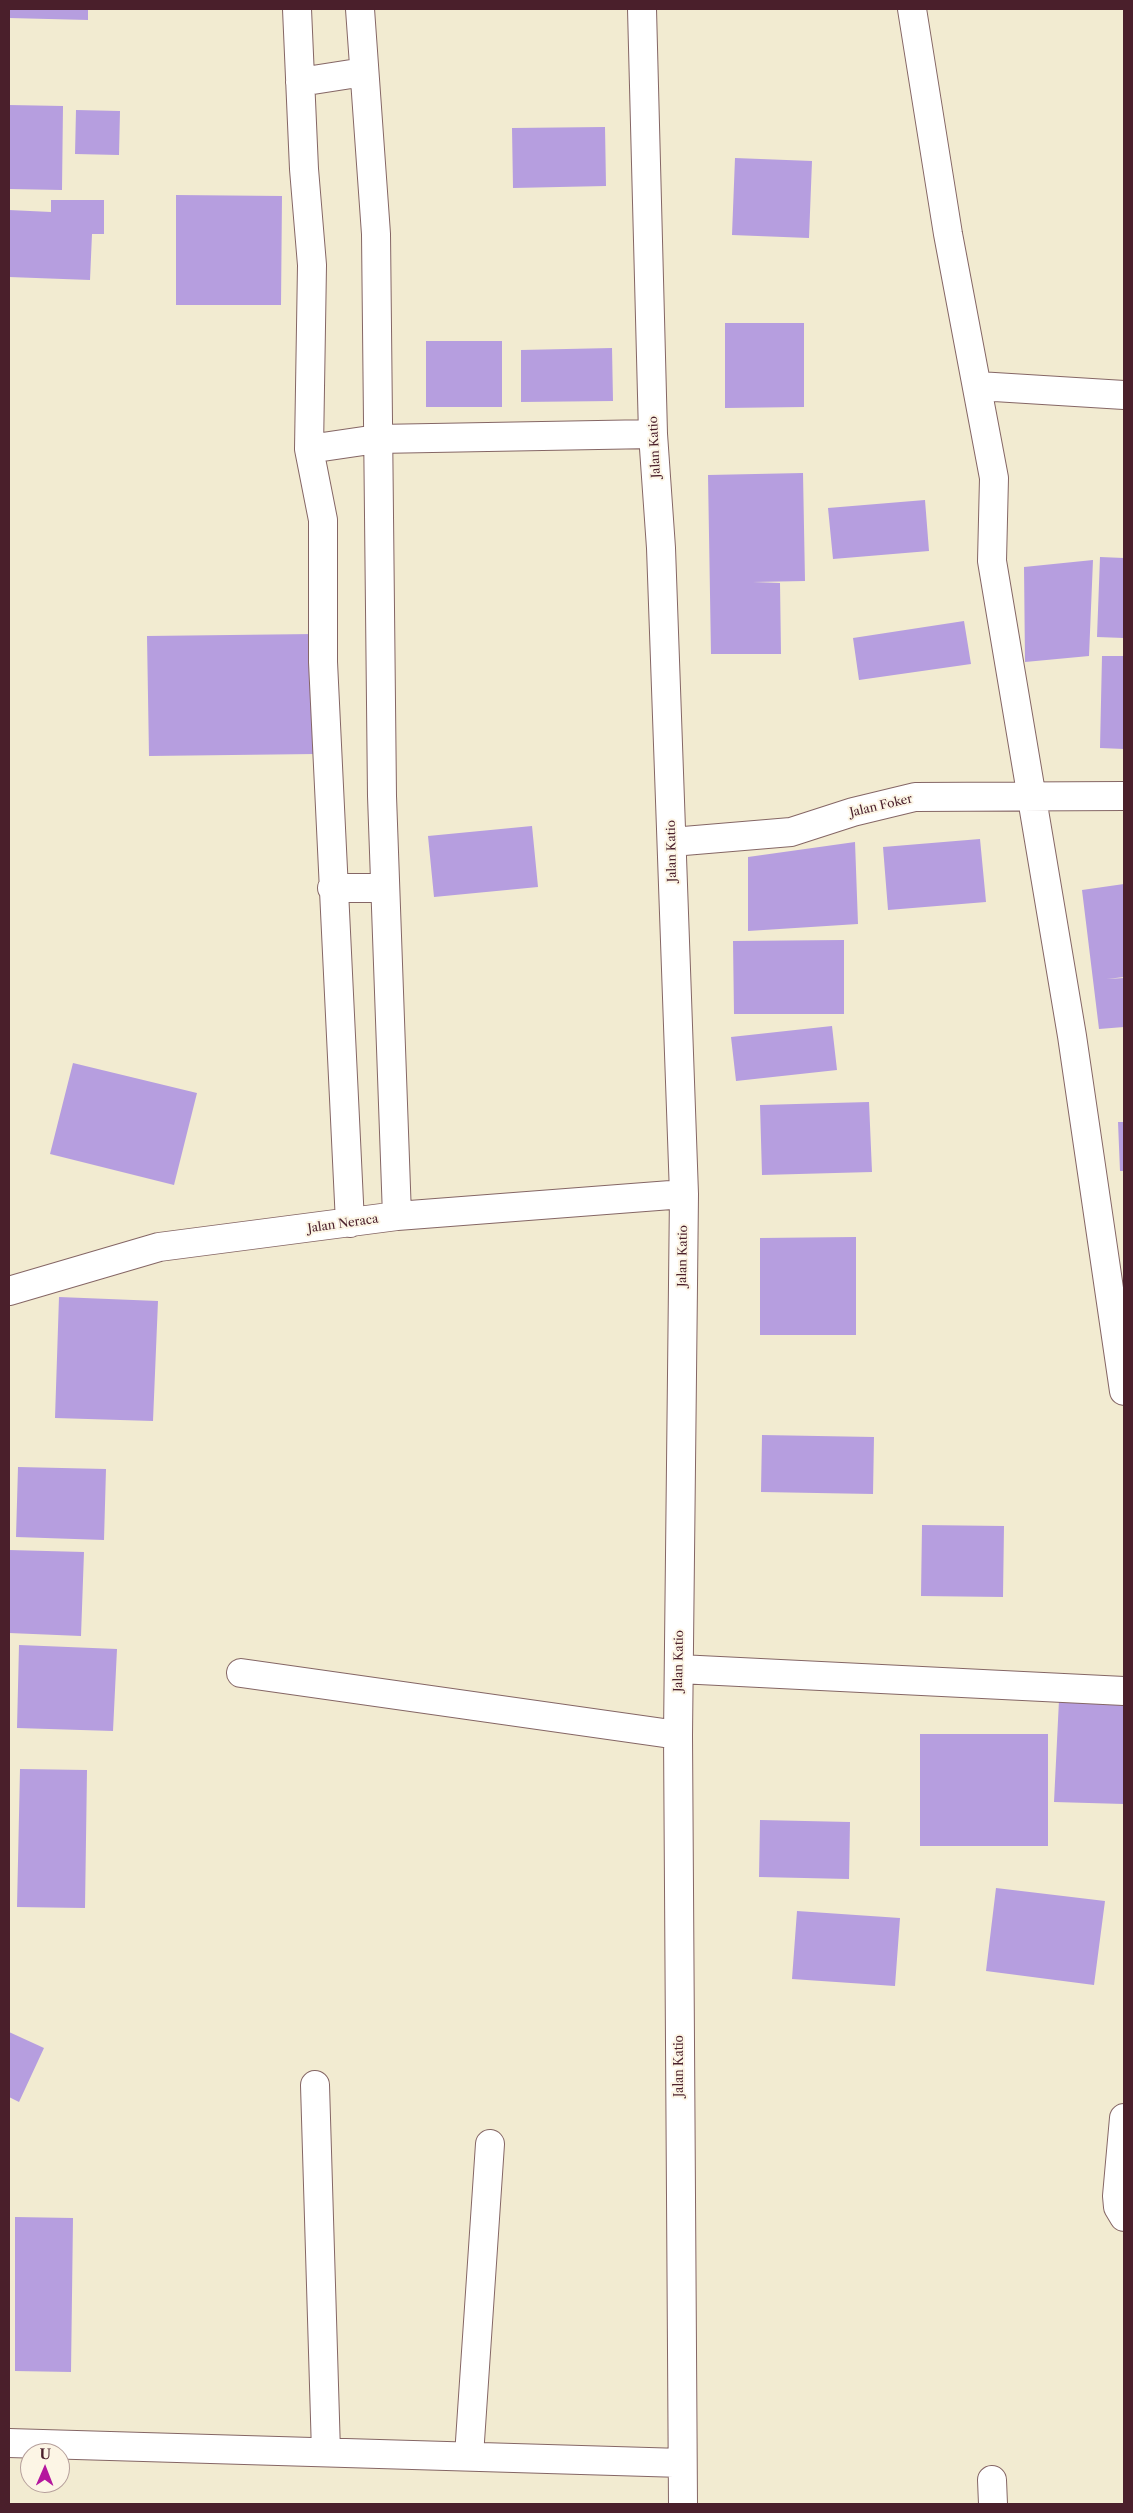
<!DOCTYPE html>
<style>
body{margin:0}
#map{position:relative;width:1133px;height:2513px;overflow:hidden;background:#f2ebd1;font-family:"Libre Caslon Text",serif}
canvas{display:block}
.frame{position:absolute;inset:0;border:10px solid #4a1f2b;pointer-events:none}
.north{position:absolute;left:20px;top:2443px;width:50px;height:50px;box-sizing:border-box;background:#fcf5e5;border:1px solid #b59f9b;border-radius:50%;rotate:1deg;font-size:14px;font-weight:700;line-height:20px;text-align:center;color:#4a1f2b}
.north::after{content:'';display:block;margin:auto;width:18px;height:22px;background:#b5179e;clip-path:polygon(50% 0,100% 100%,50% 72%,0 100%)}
</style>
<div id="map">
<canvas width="1133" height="2513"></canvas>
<div class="frame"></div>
<div class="north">U</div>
</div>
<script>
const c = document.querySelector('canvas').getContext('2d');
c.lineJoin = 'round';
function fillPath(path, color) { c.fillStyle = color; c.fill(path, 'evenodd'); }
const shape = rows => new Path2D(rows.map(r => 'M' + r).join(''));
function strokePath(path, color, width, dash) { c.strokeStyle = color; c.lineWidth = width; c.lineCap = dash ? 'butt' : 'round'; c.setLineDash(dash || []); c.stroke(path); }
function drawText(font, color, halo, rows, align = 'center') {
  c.font = font + ' "Libre Caslon Text",serif'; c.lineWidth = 4; c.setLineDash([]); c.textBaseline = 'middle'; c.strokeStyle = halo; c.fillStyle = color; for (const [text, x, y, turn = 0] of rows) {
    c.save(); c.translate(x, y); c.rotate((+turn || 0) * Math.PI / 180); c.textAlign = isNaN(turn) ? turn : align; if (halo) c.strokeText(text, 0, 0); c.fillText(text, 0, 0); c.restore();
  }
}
const building = shape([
 [9,9,88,9,88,20,9,18],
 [9,105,63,106,62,190,9,189],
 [76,110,120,111,119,155,75,154],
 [605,127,606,186,513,188,512,128],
 [735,158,812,161,809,238,732,235],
 [176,195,282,196,281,305,176,305],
 [51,200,104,200,104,234,92,234,90,280,9,277,9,210,51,212],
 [725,323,804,323,804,407,725,408],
 [426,341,502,341,502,407,426,407],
 [612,348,613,401,521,402,521,350],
 [803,473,805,581,753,582,780,583,781,654,711,654,708,475],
 [925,500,929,551,833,559,828,508],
 [1100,557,1124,558,1124,638,1097,637],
 [1093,560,1089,656,1025,662,1024,567],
 [964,621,971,664,859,680,853,638],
 [314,634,315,754,149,756,147,636],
 [1102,656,1124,656,1124,749,1100,748],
 [532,826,538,887,434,897,428,836],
 [980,839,986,902,888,910,883,847],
 [855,842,858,924,748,931,748,857],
 [1124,884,1124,977,1107,979,1124,978,1124,1027,1099,1029,1082,890],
 [844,940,844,1014,734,1014,733,941],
 [832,1026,837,1070,736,1081,731,1037],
 [73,1063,197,1093,174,1185,50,1154],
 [869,1102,872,1172,762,1175,760,1105],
 [1118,1122,1124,1122,1124,1171,1120,1171],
 [856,1237,856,1335,760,1335,760,1238],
 [59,1297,158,1301,153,1421,55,1418],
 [762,1435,874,1437,873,1494,761,1492],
 [18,1467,106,1469,104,1540,16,1537],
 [922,1525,1004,1526,1003,1597,921,1596],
 [9,1550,84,1552,81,1636,9,1633],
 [19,1645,117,1649,113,1731,17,1728],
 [1059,1700,1124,1703,1124,1804,1054,1802],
 [920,1734,1048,1734,1048,1846,920,1846],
 [20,1769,87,1770,85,1908,17,1907],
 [760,1820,850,1822,849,1879,759,1877],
 [996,1888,1105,1901,1094,1985,986,1971],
 [797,1911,900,1918,895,1986,792,1979],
 [9,2032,44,2048,19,2102,9,2097],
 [15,2217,73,2218,71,2372,15,2371]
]);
const minor = shape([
 [297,9,304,169,312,265,309,449,323,520,323,662,350,1223],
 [360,9,376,234,382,796,397,1216],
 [642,9,653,434,661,548,684,1194,678,1735,683,2504],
 [912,9,948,234,994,478,992,561,1072,1036,1124,1391],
 [300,82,364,72],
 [978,386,1124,395],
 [309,449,377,439,653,434],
 [672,842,791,832,853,812,915,797,1124,796],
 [332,888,384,888],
 [9,1291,159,1247,397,1216,684,1194],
 [679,1669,1124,1691],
 [241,1673,678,1735],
 [315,2085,326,2452],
 [1124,2118,1117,2196,1118,2207,1124,2217],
 [9,2443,682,2463],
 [469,2456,490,2144],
 [992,2480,993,2504]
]);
const streetNames = [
 ["Jalan Katio",655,447,-93],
 ["Jalan Foker",881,806,-13],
 ["Jalan Katio",672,851,-91],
 ["Jalan Neraca",343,1224,-8],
 ["Jalan Katio",683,1256,-89],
 ["Jalan Katio",679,1661,-89],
 ["Jalan Katio",680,2066,-90]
];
fillPath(building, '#b69edf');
strokePath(minor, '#856665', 30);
strokePath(minor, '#fff', 28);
drawText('12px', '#4a1f2b', '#fcf5e5', streetNames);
</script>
